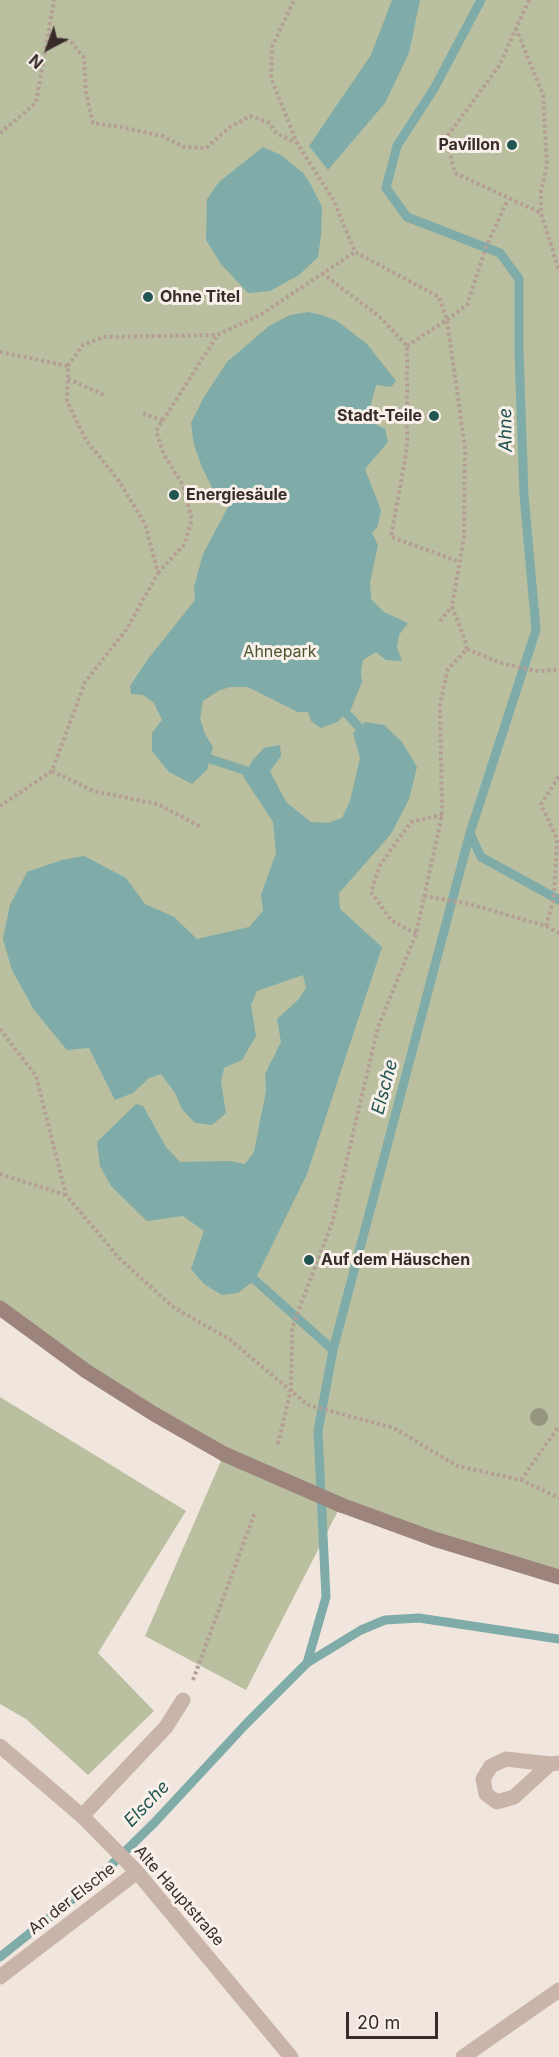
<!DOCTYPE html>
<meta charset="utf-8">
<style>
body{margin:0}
#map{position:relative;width:559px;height:2057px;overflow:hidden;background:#f1e6de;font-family:Inter,sans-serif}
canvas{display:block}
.north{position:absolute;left:18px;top:18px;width:60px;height:60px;-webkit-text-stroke:4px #f9f0ea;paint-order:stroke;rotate:221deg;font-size:16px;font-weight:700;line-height:24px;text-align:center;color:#372c29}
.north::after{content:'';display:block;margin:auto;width:21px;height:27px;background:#372c29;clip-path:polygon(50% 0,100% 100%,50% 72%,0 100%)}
.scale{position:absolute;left:346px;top:2012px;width:92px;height:27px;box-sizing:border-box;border:3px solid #372c29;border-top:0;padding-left:8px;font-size:18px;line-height:21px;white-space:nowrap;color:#372c29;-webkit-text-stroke:4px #f9f0ea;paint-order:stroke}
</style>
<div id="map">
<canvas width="559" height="2057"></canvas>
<div class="north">N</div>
<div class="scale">20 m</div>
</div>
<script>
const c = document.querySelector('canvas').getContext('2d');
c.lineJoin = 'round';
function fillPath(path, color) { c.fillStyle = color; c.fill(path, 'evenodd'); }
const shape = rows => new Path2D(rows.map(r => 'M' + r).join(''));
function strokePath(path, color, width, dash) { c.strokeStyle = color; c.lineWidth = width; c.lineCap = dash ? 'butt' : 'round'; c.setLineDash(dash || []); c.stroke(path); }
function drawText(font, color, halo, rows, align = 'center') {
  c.font = font + ' Inter,sans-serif'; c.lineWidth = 6; c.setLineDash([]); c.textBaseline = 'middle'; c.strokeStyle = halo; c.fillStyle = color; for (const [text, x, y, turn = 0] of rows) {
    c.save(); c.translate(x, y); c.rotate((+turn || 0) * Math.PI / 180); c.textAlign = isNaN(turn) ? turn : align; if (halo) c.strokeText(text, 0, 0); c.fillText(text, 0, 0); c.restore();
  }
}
const green = shape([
 [0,0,559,0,559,1577,341,1505,246,1690,145,1636,224,1454,154,1414,0,1303],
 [0,1397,186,1511,98,1653,154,1711,88,1775,26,1719,0,1704]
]);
const water = shape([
 [392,0,420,0,409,53,385,103,328,170,309,146,371,55],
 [263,147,281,155,303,173,311,185,322,207,321,235,318,257,299,275,270,291,248,293,221,264,206,240,207,199,219,182],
 [308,312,322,315,337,321,367,344,396,381,391,387,376,385,369,412,377,425,385,429,388,442,365,469,381,510,377,528,372,533,378,545,370,583,371,599,384,612,408,623,399,635,397,647,402,661,386,660,376,652,363,660,361,672,362,682,351,709,337,722,321,728,311,721,308,712,298,712,248,687,231,687,220,690,203,701,200,718,205,734,213,747,207,770,192,784,169,772,152,751,152,733,162,720,154,703,143,695,131,694,130,686,148,659,195,600,194,587,203,554,228,507,216,496,202,467,194,445,191,423,204,397,227,362,269,326,290,315],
 [365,722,384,725,402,742,417,767,409,799,391,834,339,893,340,909,382,947,307,1174,255,1280,238,1293,222,1295,204,1284,191,1269,204,1231,183,1216,147,1221,111,1186,100,1166,97,1142,136,1104,143,1106,166,1147,180,1162,229,1161,245,1164,254,1152,266,1091,265,1074,281,1042,277,1019,298,1000,306,988,303,975,257,991,251,1005,256,1036,242,1060,224,1068,221,1082,226,1113,212,1125,195,1123,182,1109,175,1093,161,1074,149,1078,133,1093,115,1100,89,1048,67,1050,34,1010,12,970,3,939,10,905,27,872,62,860,84,856,126,878,145,904,174,917,197,939,249,927,263,911,261,895,276,853,273,822,243,776,253,760,264,748,280,745,281,756,270,771,286,802,311,822,328,823,342,818,350,801,360,758,353,733]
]);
const stream = shape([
 [481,0,435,87,397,146,386,188,407,217,500,253,519,279,519,353,524,495,536,630,470,833,481,857,559,900],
 [346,713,359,727],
 [210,759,247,771],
 [333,1350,470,833],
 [307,1663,361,1630,385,1620,419,1618,559,1639],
 [0,1957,94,1882,155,1822,246,1724,307,1663,326,1597,318,1431,333,1350,255,1280]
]);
const path = shape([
 [529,0,499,66,446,138,455,173,541,213,559,271],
 [516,28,543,95,547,165,541,191,541,213],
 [48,34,72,43,84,58,86,93,93,123,120,127,162,136,184,147,206,148,230,127,250,116,269,123,276,133,296,143],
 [0,133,36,103,54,0],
 [322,273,380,317,407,346,407,448,391,537,460,562],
 [407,346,447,320,467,305,486,247,508,199],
 [0,352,68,366,67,401,86,440,119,481,145,524,158,573,126,630,85,682,52,771,0,806],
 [68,366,83,345,104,337,217,335,260,315,355,252],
 [68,379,104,395],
 [143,413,163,421],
 [158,573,184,545,192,520,183,485,164,455,156,431,217,336],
 [440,621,452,606],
 [467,649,501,663,536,671,559,670],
 [52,771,93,791,158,804,201,827],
 [424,896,469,904,546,926,559,933],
 [546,926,554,897,557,839,541,804,559,776],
 [416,934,391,920,371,892,380,865,411,822,442,815],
 [0,1029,36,1076,66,1195,119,1258,173,1307,229,1339,308,1405,394,1428,457,1466,521,1480,559,1498],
 [0,1174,66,1195],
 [278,1444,291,1389,292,1328,332,1223,378,1027,416,934,442,815,440,704,448,669,467,649,465,640,452,606,464,537,465,448,447,320,439,297,355,252,334,201,297,143,271,78,272,47,294,0],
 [521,1480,559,1426],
 [193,1680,255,1512]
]);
const lane = shape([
 [550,1764,514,1797,497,1802,486,1794,483,1779,491,1766,506,1759,550,1764,559,1763],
 [82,1816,166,1727,183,1700],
 [463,2057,559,1990]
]);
const street = shape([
 [0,1746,82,1816,137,1872,291,2057],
 [0,1977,137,1872]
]);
const secondary = shape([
 [0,1308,86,1371,154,1414,224,1454],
 [341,1505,434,1539,559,1577]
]);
const secondaryBridge = shape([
 [224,1454,341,1505]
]);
const trees = [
 [539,1417]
];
const markers = [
 [512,145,6,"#215652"],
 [148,297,6,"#215652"],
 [434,416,6,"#215652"],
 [174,495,6,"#215652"],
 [309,1260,6,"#215652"]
];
const poiNames = [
 ["Pavillon",500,145,"right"],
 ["Ohne Titel",160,297],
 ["Stadt-Teile",422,416,"right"],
 ["Energiesäule",186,495],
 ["Auf dem Häuschen",321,1260]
];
const parkNames = [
 ["Ahnepark",280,652]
];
const streetNames = [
 ["Alte Hauptstraße",179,1896,49],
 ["An der Elsche",72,1899,-38]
];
const waterNames = [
 ["Ahne",506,430,-91],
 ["Elsche",385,1087,-75],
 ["Elsche",147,1804,-46]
];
fillPath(green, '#b9bf9f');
fillPath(water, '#7faca8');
strokePath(stream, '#7faca8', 9);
strokePath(path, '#b49e95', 4, [3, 3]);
strokePath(lane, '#c9b4aa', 15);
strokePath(street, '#c9b4aa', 15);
strokePath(secondary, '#9c837c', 15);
strokePath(secondaryBridge, '#9c837c', 15);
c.fillStyle = '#96957e';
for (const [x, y] of trees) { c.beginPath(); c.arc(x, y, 9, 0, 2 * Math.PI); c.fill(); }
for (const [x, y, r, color] of markers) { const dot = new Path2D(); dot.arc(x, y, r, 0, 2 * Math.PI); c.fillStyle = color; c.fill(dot); strokePath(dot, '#f9f0ea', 2); }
drawText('bold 16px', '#372c29', '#f9f0ea', poiNames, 'left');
drawText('16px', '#4b532f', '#f9f0ea', parkNames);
drawText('16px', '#372c29', '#f9f0ea', streetNames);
drawText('italic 18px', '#215652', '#f9f0ea', waterNames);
</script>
